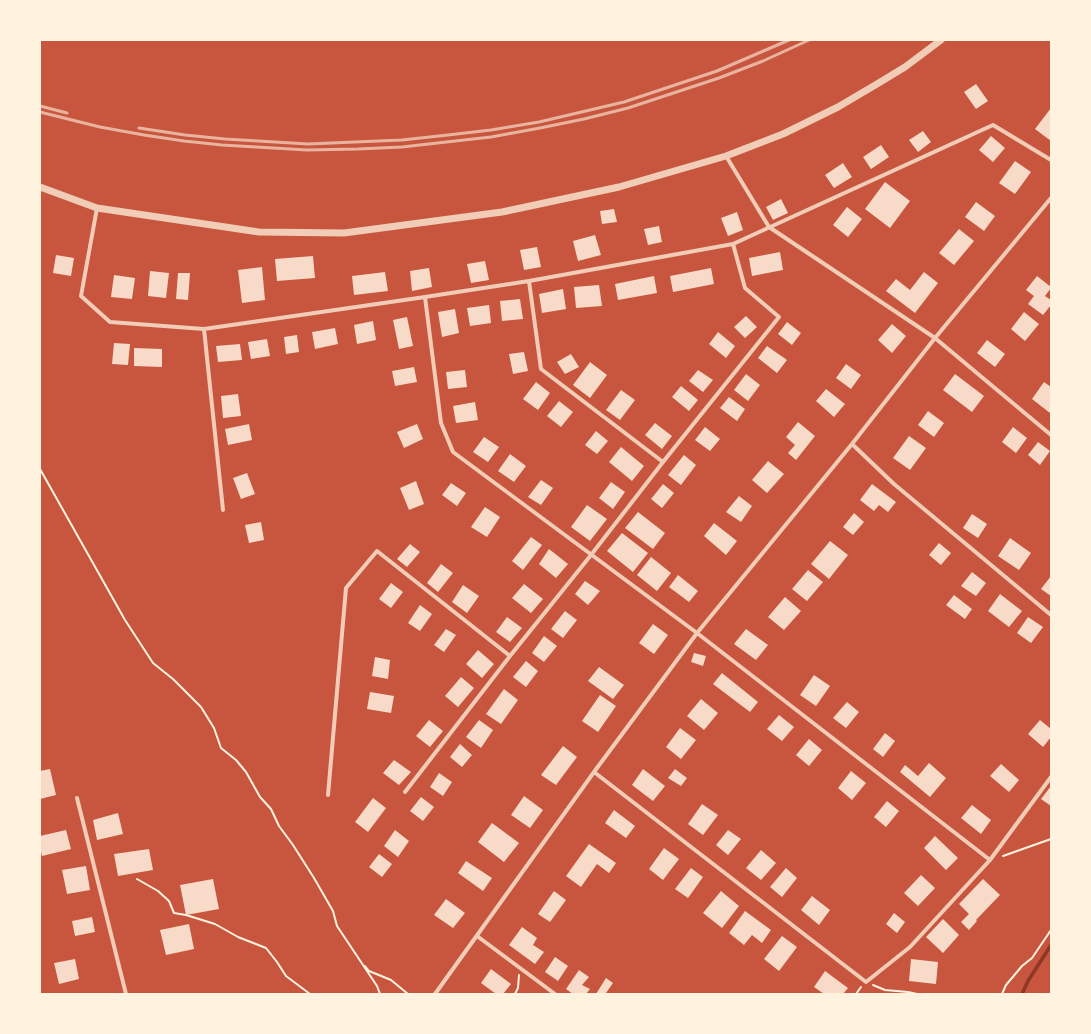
<!DOCTYPE html>
<style>
body{margin:0}
#map{position:relative;width:1091px;height:1034px;overflow:hidden;background:#c8553d;font-family:"Fira Sans",sans-serif}
canvas{display:block}
.frame{position:absolute;inset:0;border:41px solid #fff3e0;pointer-events:none}
</style>
<div id="map">
<canvas width="1091" height="1034"></canvas>
<div class="frame"></div>
</div>
<script>
const c = document.querySelector('canvas').getContext('2d');
c.lineJoin = 'round';
const shape = rows => new Path2D(rows.map(r => 'M' + r).join(''));
function strokePath(path, color, width, dash) { c.strokeStyle = color; c.lineWidth = width; c.lineCap = dash ? 'butt' : 'round'; c.setLineDash(dash || []); c.stroke(path); }
function fillPath(path, color) { c.fillStyle = color; c.fill(path, 'evenodd'); }
const stream = shape([
 [1022,994,1028,981,1051,945]
]);
const building = shape([
 [976,84,988,101,976,109,964,92],
 [1051,108,1051,141,1035,129],
 [923,131,931,142,918,152,909,140],
 [991,136,1005,148,993,162,979,150],
 [881,145,889,157,871,169,863,157],
 [1015,161,1031,172,1015,194,999,183],
 [843,163,852,177,834,188,825,175],
 [885,182,910,201,890,228,865,209],
 [781,199,788,213,773,220,766,207],
 [976,202,995,216,984,231,965,217],
 [847,207,862,219,848,237,833,225],
 [614,209,617,222,602,224,600,211],
 [737,212,743,230,728,236,721,218],
 [659,226,662,242,648,245,644,229],
 [959,229,974,241,954,265,939,253],
 [595,235,601,255,578,261,573,241],
 [537,247,541,267,524,270,520,250],
 [780,252,783,270,752,276,749,258],
 [56,255,74,258,71,276,53,273],
 [313,256,315,278,277,281,275,259],
 [485,261,489,280,471,283,467,264],
 [262,267,265,300,242,303,238,270],
 [429,268,432,287,412,291,410,271],
 [711,268,714,284,673,292,670,276],
 [150,271,169,273,166,298,148,296],
 [385,272,388,291,354,295,352,276],
 [924,272,938,283,915,313,886,291,896,279,910,290],
 [178,273,190,273,188,300,176,299],
 [114,275,135,278,132,299,111,297],
 [654,276,657,293,618,300,615,284],
 [1037,276,1051,287,1051,288,1045,296,1051,300,1051,305,1043,315,1028,304,1034,296,1026,290],
 [599,285,602,306,576,308,574,287],
 [563,289,566,309,542,313,539,294],
 [520,299,523,319,502,321,500,301],
 [489,305,491,323,470,326,467,308],
 [455,309,459,333,442,337,438,312],
 [1024,312,1039,324,1025,341,1011,329],
 [746,316,757,327,745,338,734,327],
 [407,317,413,346,399,349,393,320],
 [373,321,376,340,357,344,354,325],
 [787,322,801,333,792,345,778,334],
 [892,324,906,336,892,353,878,340],
 [335,328,338,344,315,349,312,332],
 [718,332,735,346,726,358,709,344],
 [297,335,299,352,286,354,284,337],
 [267,339,270,356,251,359,248,342],
 [987,340,1005,354,995,367,977,353],
 [114,343,130,344,128,365,112,364],
 [240,344,242,360,218,362,216,346],
 [767,346,787,360,777,373,758,358],
 [134,348,162,349,162,367,134,366],
 [524,352,528,371,513,374,509,354],
 [571,354,579,367,565,374,557,362],
 [590,362,607,375,590,398,573,385],
 [846,364,861,375,851,389,836,378],
 [414,367,417,382,395,386,392,371],
 [465,370,467,387,448,389,446,372],
 [698,370,713,380,703,392,689,381],
 [746,374,760,385,748,401,734,390],
 [955,374,984,396,972,412,943,390],
 [536,382,550,393,538,410,523,399],
 [1044,382,1051,387,1051,412,1050,413,1032,399],
 [681,386,698,400,689,411,672,397],
 [826,389,845,404,834,417,816,401],
 [621,390,635,400,620,420,606,410],
 [238,394,241,416,223,418,221,396],
 [729,397,745,409,737,421,720,408],
 [559,401,573,412,561,427,547,416],
 [475,402,478,420,456,423,453,406],
 [928,411,944,423,934,437,918,425],
 [798,422,815,436,796,460,788,453,795,445,786,437],
 [655,423,672,436,662,449,645,435],
 [249,424,252,440,228,445,225,429],
 [417,424,423,439,404,448,397,432],
 [705,427,720,439,710,451,695,440],
 [1013,427,1027,438,1016,453,1002,442],
 [596,431,608,441,597,454,585,445],
 [909,436,926,448,910,470,893,458],
 [484,437,499,447,488,462,473,452],
 [1038,442,1050,451,1040,465,1028,455],
 [621,447,644,466,632,481,609,462],
 [510,454,526,466,514,482,498,471],
 [684,455,696,465,681,485,668,475],
 [768,461,784,474,767,493,752,480],
 [247,473,255,494,241,499,233,478],
 [541,480,553,488,541,505,528,497],
 [416,481,424,504,409,510,400,488],
 [611,482,625,492,613,509,599,498],
 [451,483,466,493,457,506,442,495],
 [663,484,674,493,662,508,651,499],
 [872,484,896,502,888,512,879,505,874,511,860,500],
 [739,496,752,506,741,522,726,512],
 [587,505,607,519,590,541,571,527],
 [485,507,500,517,487,537,471,527],
 [638,512,665,533,653,549,625,528],
 [854,513,864,522,853,535,843,527],
 [972,514,987,524,978,538,963,528],
 [261,522,264,540,249,543,245,525],
 [714,523,737,541,726,555,704,536],
 [622,533,648,553,633,572,607,551],
 [531,537,542,545,523,570,512,561],
 [1010,538,1031,553,1019,570,998,556],
 [830,541,848,555,829,579,811,564],
 [939,543,951,553,941,565,929,555],
 [410,544,420,552,407,567,397,559],
 [549,549,568,564,556,578,539,564],
 [651,557,671,573,657,591,637,575],
 [441,564,453,573,438,592,427,583],
 [808,570,823,582,807,601,792,589],
 [972,572,986,583,976,596,961,586],
 [678,575,698,591,689,602,669,587],
 [1051,576,1051,596,1041,589],
 [585,581,600,591,588,605,575,594],
 [391,583,403,592,391,608,379,599],
 [524,584,543,599,531,613,512,598],
 [463,585,479,596,467,613,452,602],
 [1000,594,1022,611,1009,627,988,611],
 [954,595,972,609,965,619,946,605],
 [785,597,801,611,784,630,768,617],
 [420,605,432,614,420,631,408,623],
 [565,611,577,620,563,638,551,629],
 [507,617,522,628,510,642,496,632],
 [1028,617,1043,627,1031,643,1017,633],
 [653,624,668,635,654,654,639,643],
 [446,629,456,635,444,652,434,645],
 [746,629,768,645,756,660,734,644],
 [544,636,557,646,544,662,532,653],
 [478,650,494,664,482,678,466,664],
 [694,653,706,656,703,666,691,662],
 [375,657,390,660,388,679,372,676],
 [526,661,538,671,526,687,513,677],
 [599,667,624,685,613,699,588,681],
 [722,673,758,702,750,712,713,684],
 [814,675,830,686,816,706,800,695],
 [461,677,474,688,458,707,445,696],
 [504,689,518,700,501,724,486,714],
 [370,692,394,696,391,713,367,709],
 [600,695,616,706,598,732,582,721],
 [701,699,718,713,704,730,687,716],
 [847,702,859,712,846,728,833,718],
 [779,715,794,727,782,741,767,729],
 [429,720,443,731,430,747,416,736],
 [479,720,493,730,481,748,466,737],
 [1040,720,1051,729,1051,737,1043,747,1028,734],
 [680,728,696,740,681,759,666,747],
 [885,733,895,741,883,757,873,749],
 [809,739,822,750,809,766,796,755],
 [460,744,472,755,462,767,450,757],
 [563,746,577,757,556,785,541,775],
 [394,760,411,772,399,785,383,773],
 [929,763,946,778,930,797,900,772,905,765,918,776],
 [1001,764,1019,780,1009,792,990,776],
 [50,769,56,795,40,799,40,771],
 [643,769,665,786,653,801,632,785],
 [675,769,687,778,681,786,668,778],
 [851,771,866,783,852,800,838,788],
 [439,773,452,782,443,796,430,787],
 [1051,786,1051,806,1041,799],
 [524,796,543,810,530,828,511,815],
 [421,797,434,807,423,821,410,811],
 [373,798,386,808,368,832,355,822],
 [887,801,899,811,886,827,874,817],
 [702,804,718,815,703,835,688,824],
 [972,805,991,820,981,834,961,818],
 [614,810,635,826,626,838,605,823],
 [118,813,123,834,97,840,93,820],
 [492,823,519,843,504,862,478,842],
 [66,830,71,849,42,856,40,848,40,836],
 [395,830,409,841,398,857,384,846],
 [728,830,741,839,728,855,716,845],
 [935,836,958,858,946,870,924,848],
 [589,844,616,863,609,873,597,864,581,887,566,876],
 [664,848,679,859,663,880,649,869],
 [149,849,153,870,118,876,114,854],
 [761,850,776,863,761,880,746,868],
 [379,854,392,864,382,877,369,867],
 [466,861,492,878,483,891,458,873],
 [86,866,90,890,67,894,62,870],
 [691,868,703,877,688,898,675,889],
 [786,868,797,878,782,897,770,887],
 [921,875,935,888,918,906,904,893],
 [213,879,219,909,186,915,180,885],
 [983,879,1000,895,976,920,977,921,969,930,961,922,969,914,959,904],
 [554,891,566,900,550,922,538,914],
 [721,891,739,906,722,928,703,913],
 [812,896,830,910,819,925,801,910],
 [446,899,465,913,453,928,434,915],
 [745,911,771,930,762,943,752,935,744,945,729,933],
 [894,913,905,922,897,933,886,924],
 [92,917,95,932,75,936,72,921],
 [943,919,959,935,943,953,926,937],
 [189,924,194,949,166,955,160,930],
 [522,927,537,938,533,945,544,952,535,964,509,945],
 [782,936,797,947,779,971,764,959],
 [555,957,568,966,558,981,545,972],
 [75,959,79,979,59,984,54,963],
 [911,959,938,962,936,984,909,981],
 [491,969,511,984,503,994,496,994,481,983],
 [579,970,589,977,582,985,590,989,586,994,573,994,566,989],
 [825,971,848,988,843,994,824,994,814,987],
 [606,978,613,983,606,993,608,994,596,994]
]);
const path = shape([
 [40,469,125,620,153,663,173,679,201,707,214,728,221,748,236,760,246,772,260,797,271,809,279,826,293,845,314,878,333,911,337,926,377,986,380,994],
 [1003,856,1051,839],
 [137,879,158,891,169,901,174,913,186,915,215,924,238,937,266,948,277,962,286,976,310,994],
 [365,966,369,971,391,980,408,994],
 [873,985,885,990,908,992,917,994],
 [515,994,518,988,519,975],
 [856,994,861,987],
 [1002,994,1006,985,1022,966,1032,958,1051,930]
]);
const minor = shape([
 [726,156,769,227,935,338,1051,435],
 [97,208,81,296,110,322,204,329,425,297,529,281,733,244,993,125,1051,160],
 [529,281,541,369,663,462],
 [425,297,441,423,453,452,697,633,990,860],
 [204,329,223,510],
 [852,444,894,484,1051,615],
 [594,772,866,982,910,947,990,860,1051,777],
 [405,792,510,656,591,555,663,462,779,317,745,288,733,244],
 [328,795,346,588,377,551,510,656],
 [77,798,126,994],
 [477,936,555,994],
 [435,994,594,772,697,633,852,444,935,338,1051,198]
]);
const tertiary = shape([
 [40,187,97,208,259,232,344,233,502,212,619,187,726,156,783,134,838,107,877,84,905,67,941,40]
]);
const rail = shape([
 [40,106,67,113],
 [40,112,100,127,144,135,184,141,222,145,307,150,358,149,402,147,491,137,540,128,584,119,628,108,719,78,763,61,809,40],
 [139,128,185,135,225,139,308,144,402,140,448,135,491,130,539,122,624,102,717,71,789,40]
]);
strokePath(stream, '#8f3625', 3.5);
fillPath(building, '#f7dbc8');
strokePath(path, '#fff3e0', 2);
strokePath(minor, '#f1ccb7', 4);
strokePath(tertiary, '#f1ccb7', 7);
strokePath(rail, '#e9b49f', 3);
</script>
